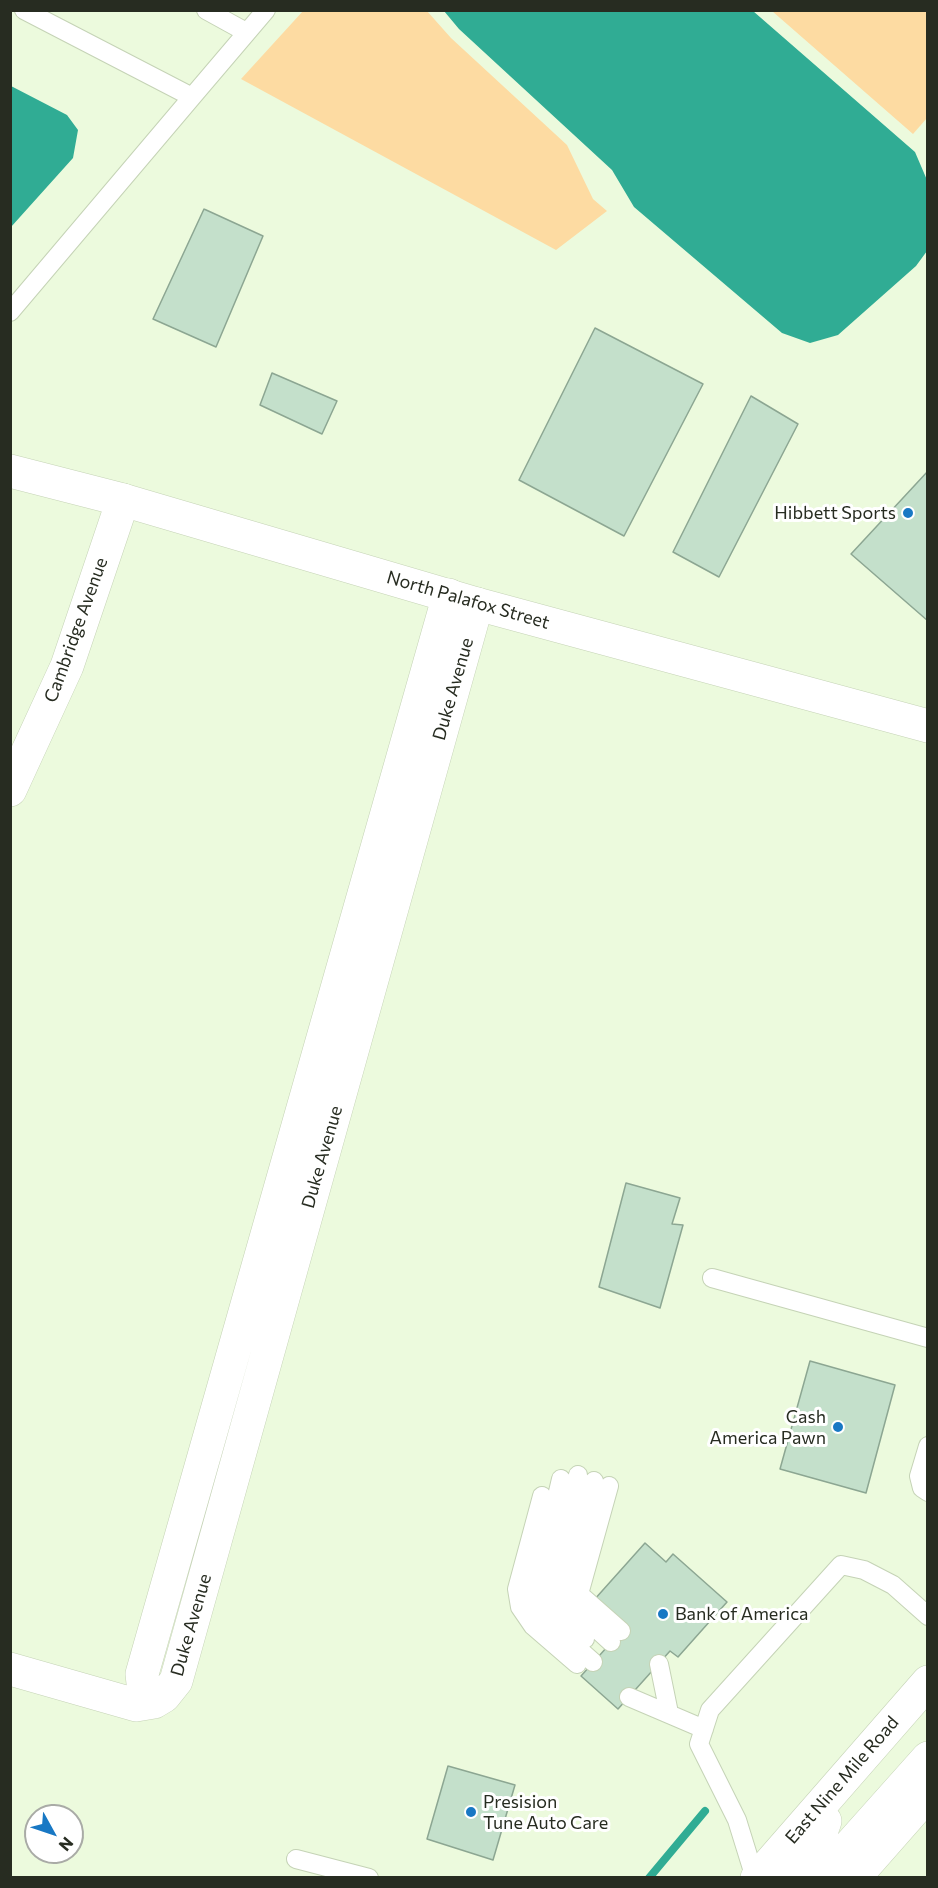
<!DOCTYPE html>
<style>
body{margin:0}
#map{position:relative;width:938px;height:1888px;overflow:hidden;background:#ecfadd;font-family:Commissioner,sans-serif}
canvas{display:block}
.frame{position:absolute;inset:0;border:12px solid #272c21;pointer-events:none}
.north{position:absolute;left:24px;top:1804px;width:60px;height:60px;box-sizing:border-box;background:#fff;border:2px solid #a9aba6;border-radius:50%;rotate:130deg;font-size:16px;font-weight:700;line-height:24px;text-align:center;color:#272c21}
.north::after{content:'';display:block;margin:auto;width:21px;height:27px;background:#1878c4;clip-path:polygon(50% 0,100% 100%,50% 72%,0 100%)}
</style>
<div id="map">
<canvas width="938" height="1888"></canvas>
<div class="frame"></div>
<div class="north">N</div>
</div>
<script>
const c = document.querySelector('canvas').getContext('2d');
c.lineJoin = 'round';
function fillPath(path, color) { c.fillStyle = color; c.fill(path, 'evenodd'); }
const shape = rows => new Path2D(rows.map(r => 'M' + r).join(''));
function strokePath(path, color, width, dash) { c.strokeStyle = color; c.lineWidth = width; c.lineCap = dash ? 'butt' : 'round'; c.setLineDash(dash || []); c.stroke(path); }
function drawText(font, color, halo, rows, align = 'center') {
  c.font = font + ' Commissioner,sans-serif'; c.lineWidth = 6; c.setLineDash([]); c.textBaseline = 'middle'; c.strokeStyle = halo; c.fillStyle = color; for (const [text, x, y, turn = 0] of rows) {
    c.save(); c.translate(x, y); c.rotate((+turn || 0) * Math.PI / 180); c.textAlign = isNaN(turn) ? turn : align; if (halo) c.strokeText(text, 0, 0); c.fillText(text, 0, 0); c.restore();
  }
}
const green = shape([
 [303,11,427,11,451,38,567,145,593,199,607,211,556,250,241,79],
 [772,11,927,11,927,118,913,134]
]);
const water = shape([
 [444,11,753,11,915,152,927,180,927,251,916,266,838,335,810,343,782,333,634,207,612,170,459,29],
 [11,86,67,115,78,130,73,158,11,227]
]);
const stream = shape([
 [649,1878,705,1811]
]);
const building = shape([
 [204,209,263,236,216,347,153,319,204,209],
 [595,328,703,384,624,536,519,480,595,328],
 [272,373,337,401,322,434,260,405,272,373],
 [751,396,798,424,719,577,673,552,751,396],
 [928,471,928,621,851,554,928,471],
 [626,1183,680,1198,672,1224,683,1225,660,1308,599,1287,626,1183],
 [810,1361,895,1385,866,1493,780,1469,810,1361],
 [645,1543,666,1562,673,1554,727,1602,678,1657,670,1651,618,1709,581,1676,625,1627,594,1600,645,1543],
 [448,1766,515,1785,493,1860,427,1839,448,1766]
]);
const lane = shape([
 [24,10,192,97,266,10],
 [206,10,246,32],
 [10,312,192,97],
 [712,1278,928,1338],
 [928,1446,919,1476,922,1488,928,1492],
 [578,1475,546,1603,585,1639],
 [561,1479,531,1607,593,1662],
 [594,1481,564,1599,611,1642],
 [609,1486,579,1594,621,1631],
 [542,1496,517,1589,520,1607,533,1626,577,1664],
 [659,1664,669,1713],
 [629,1697,704,1729],
 [296,1859,369,1878],
 [755,1878,737,1820,699,1744,710,1710,841,1565,864,1570,893,1585,928,1616]
]);
const street = shape([
 [10,790,67,666,123,500],
 [10,1669,136,1705,154,1702,164,1696,176,1681,477,604],
 [154,1702,143,1683,142,1674,449,595]
]);
const secondary = shape([
 [10,471,123,500,477,604,928,726]
]);
const primary = shape([
 [757,1878,928,1682],
 [788,1878,818,1841,825,1821],
 [821,1878,928,1758],
 [854,1878,928,1794]
]);
const markers = [
 [908,513,6,"#1878c4"],
 [838,1427,6,"#1878c4"],
 [663,1614,6,"#1878c4"],
 [471,1812,6,"#1878c4"]
];
const poiNames = [
 ["Hibbett Sports",896,513],
 ["Cash",826,1417],
 ["America Pawn",826,1438],
 ["Bank of America",675,1614,"left"],
 ["Presision",483,1802,"left"],
 ["Tune Auto Care",483,1823,"left"]
];
const streetNames = [
 ["North Palafox Street",468,600,16],
 ["Cambridge Avenue",76,630,-70],
 ["Duke Avenue",453,689,-74],
 ["Duke Avenue",322,1157,-74],
 ["Duke Avenue",191,1625,-74],
 ["East Nine Mile Road",842,1780,-49]
];
fillPath(green, '#fddba2');
fillPath(water, '#30ac94');
strokePath(stream, '#30ac94', 8);
fillPath(building, '#c4e0cb');
strokePath(building, '#8ca692', 1.5);
strokePath(lane, '#c5d3b6', 20);
strokePath(street, '#c5d3b6', 34);
strokePath(secondary, '#c5d3b6', 34);
strokePath(primary, '#c5d3b6', 34);
strokePath(lane, '#fff', 18);
strokePath(street, '#fff', 33);
strokePath(secondary, '#fff', 33);
strokePath(primary, '#fff', 33);
for (const [x, y, r, color] of markers) { const dot = new Path2D(); dot.arc(x, y, r, 0, 2 * Math.PI); c.fillStyle = color; c.fill(dot); strokePath(dot, '#fff', 2); }
drawText('18px', '#272c21', '#fff', poiNames, 'right');
drawText('18px', '#272c21', '#fff', streetNames);
</script>
